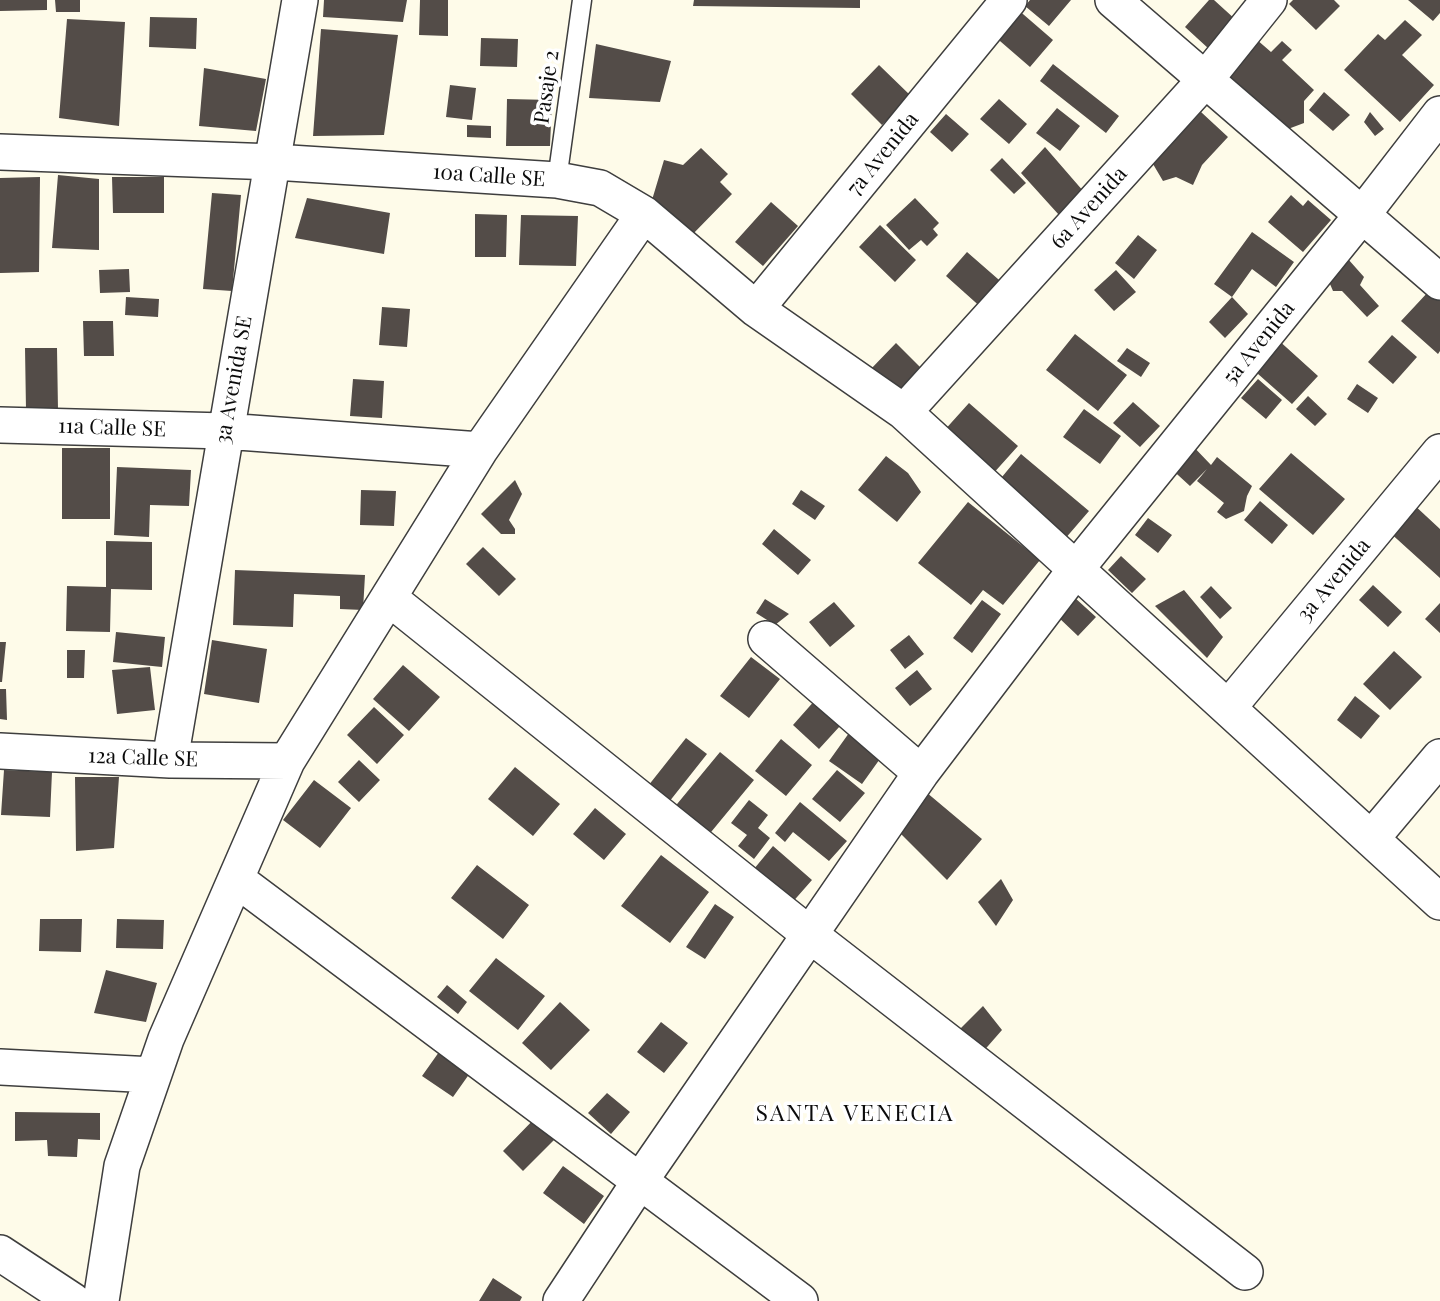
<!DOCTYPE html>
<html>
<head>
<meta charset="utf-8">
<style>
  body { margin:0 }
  canvas { display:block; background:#fefbe9 }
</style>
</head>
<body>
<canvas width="1440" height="1301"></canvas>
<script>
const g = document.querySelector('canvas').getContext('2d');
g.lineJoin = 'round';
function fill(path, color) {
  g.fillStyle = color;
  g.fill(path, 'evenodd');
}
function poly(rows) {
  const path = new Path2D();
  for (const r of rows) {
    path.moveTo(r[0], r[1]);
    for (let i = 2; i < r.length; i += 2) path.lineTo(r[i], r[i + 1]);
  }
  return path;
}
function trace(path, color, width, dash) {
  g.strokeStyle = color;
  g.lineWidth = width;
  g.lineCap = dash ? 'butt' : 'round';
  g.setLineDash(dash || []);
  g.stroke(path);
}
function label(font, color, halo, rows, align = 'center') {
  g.font = font + ' "Playfair Display",serif';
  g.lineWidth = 7;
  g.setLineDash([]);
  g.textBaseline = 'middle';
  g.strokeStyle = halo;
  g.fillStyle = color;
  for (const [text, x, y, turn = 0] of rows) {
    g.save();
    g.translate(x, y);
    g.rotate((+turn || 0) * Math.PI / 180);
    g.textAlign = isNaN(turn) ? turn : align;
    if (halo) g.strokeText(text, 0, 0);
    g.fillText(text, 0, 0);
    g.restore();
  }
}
fill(poly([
  [0,0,47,0,47,10,0,11],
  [55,0,80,0,80,12,56,12],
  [324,0,407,0,403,22,323,17],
  [420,0,448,0,448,36,419,35],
  [694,0,860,0,860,8,693,6],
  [1030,0,1071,0,1049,26,1025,6],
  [1209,0,1214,0,1236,20,1209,49,1185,27],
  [1293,0,1334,0,1340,6,1316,30,1289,4],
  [1408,0,1440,0,1440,13,1433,21],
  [1016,8,1053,40,1030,67,993,35],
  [150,17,197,18,196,49,149,47],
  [67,19,125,22,119,126,59,118],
  [1405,20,1422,35,1402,55,1434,85,1400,122,1344,70,1378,34,1385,40],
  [321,29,398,35,384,135,313,136],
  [481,38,518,39,517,67,480,66],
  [1256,39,1271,52,1282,41,1292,50,1282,60,1314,90,1304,101,1304,123,1288,129,1232,86,1230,68],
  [596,44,671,61,660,102,589,98],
  [1053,64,1119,116,1106,133,1040,81],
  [879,65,911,96,882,125,851,94],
  [204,68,266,79,256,131,199,126],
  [450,85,476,88,472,120,446,117],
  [1324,92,1350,115,1333,131,1309,110],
  [507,99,552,100,550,146,506,146],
  [999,99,1027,124,1009,144,980,119],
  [1057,108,1080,126,1060,151,1036,133],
  [1201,112,1228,137,1202,165,1193,185,1176,177,1163,181,1153,164],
  [1370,112,1384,129,1375,136,1364,122],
  [946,114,969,134,952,152,930,132],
  [467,125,491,126,491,138,467,137],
  [1045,147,1084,192,1059,215,1021,173],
  [701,148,728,174,720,182,732,194,690,237,652,200,664,160,683,165],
  [1002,158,1026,183,1014,194,990,170],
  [58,175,99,179,99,250,52,248],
  [40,177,39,272,0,273,0,178],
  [112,177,164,177,164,213,113,213],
  [212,193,241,195,232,291,203,289],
  [1291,195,1303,206,1308,200,1331,220,1303,252,1268,222],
  [307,198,390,213,384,254,295,238],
  [915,198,939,223,933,229,938,235,927,246,921,240,909,250,886,225],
  [771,202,798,226,763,266,735,242],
  [475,214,507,215,506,257,475,257],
  [521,215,578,216,576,266,519,265],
  [880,225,916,260,895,282,859,247],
  [1252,232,1294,262,1276,287,1252,269,1232,297,1214,284],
  [1138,235,1157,250,1134,279,1115,263],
  [967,252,1006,286,984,310,946,276],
  [1348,259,1364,277,1360,285,1379,306,1367,317,1342,291,1333,291,1327,277],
  [129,269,130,292,100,293,99,270],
  [1116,270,1136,292,1114,311,1094,290],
  [1429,291,1440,301,1440,351,1438,354,1401,321],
  [126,297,159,299,158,317,125,315],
  [1232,297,1248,314,1225,338,1209,322],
  [382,307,410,309,407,347,379,345],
  [83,321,113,321,114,356,84,356],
  [1075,334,1127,375,1098,411,1046,370],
  [1392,335,1417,357,1393,384,1368,362],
  [1276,338,1318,376,1292,404,1249,366],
  [896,343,932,379,904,407,868,372],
  [25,348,57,348,58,410,26,410],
  [1127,348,1150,363,1141,377,1117,361],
  [353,379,384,381,382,418,350,416],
  [1258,379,1282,400,1266,419,1241,398],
  [1357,384,1378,398,1368,413,1347,399],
  [1308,396,1327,414,1315,426,1296,409],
  [1133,402,1160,426,1140,447,1113,423],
  [969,403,1018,446,991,476,942,433],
  [1084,409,1121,436,1100,464,1063,437],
  [1189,442,1211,465,1217,457,1252,486,1247,496,1244,511,1226,519,1217,512,1224,503,1197,481,1207,469,1190,486,1167,465],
  [62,448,110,448,110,519,62,519],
  [1291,453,1345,499,1313,535,1259,489],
  [1021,454,1089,511,1064,540,997,483],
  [886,456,908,473,921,492,897,522,858,490],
  [117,467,191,470,189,506,150,505,149,537,114,535],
  [515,480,522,494,509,520,515,529,515,534,501,534,481,514],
  [361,490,396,491,394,526,360,525],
  [801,490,825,506,815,520,792,504],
  [1260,501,1288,525,1272,544,1244,520],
  [968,502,1040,560,1003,605,983,590,971,605,918,563],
  [1412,503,1440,529,1440,578,1387,530],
  [1148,518,1172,535,1158,553,1135,535],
  [774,529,811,560,798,575,762,544],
  [106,541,152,542,152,590,111,589,110,632,66,631,67,586,106,587],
  [483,547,516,579,499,596,466,564],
  [1121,556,1146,579,1132,593,1108,570],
  [235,570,365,575,363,610,340,609,340,596,294,594,293,627,233,625],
  [1373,585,1402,612,1388,627,1359,600],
  [1211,586,1232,608,1220,619,1200,597],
  [1184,590,1223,637,1207,658,1155,606],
  [1074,597,1096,617,1078,636,1057,616],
  [765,599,789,614,775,625,756,613],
  [982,600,1001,614,972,653,953,638],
  [834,602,855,626,830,647,809,622],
  [1440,603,1440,633,1425,619],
  [116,632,165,637,162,667,113,662],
  [909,635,924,654,905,669,890,650],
  [212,640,267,649,259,703,204,694],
  [0,642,6,642,2,682,0,682],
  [67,650,85,650,84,678,67,678],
  [1394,651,1422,677,1390,710,1363,684],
  [751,657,780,679,749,718,720,696],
  [403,665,440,697,409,731,373,699],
  [150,667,155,710,117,714,112,670],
  [917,670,932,689,910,706,895,688],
  [0,689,6,689,7,720,0,719],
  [824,690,851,714,819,749,793,725],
  [1355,696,1380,716,1361,739,1337,720],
  [374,707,404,735,377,764,347,735],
  [854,726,887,749,862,784,829,761],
  [686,738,707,754,669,802,648,786],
  [781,739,812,765,786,796,755,771],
  [720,752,754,780,702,843,668,815],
  [359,760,380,780,359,802,338,782],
  [515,767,560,804,533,836,488,799],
  [4,770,52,772,50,817,1,815],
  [837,770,865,793,840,822,812,799],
  [75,777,119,777,114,848,76,851],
  [314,780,351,808,320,848,283,820],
  [926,792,982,839,947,880,896,829],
  [749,800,768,815,758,828,770,838,754,859,738,846,747,835,731,823],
  [800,802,847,841,829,861,793,832,785,842,775,833],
  [595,808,626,834,604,860,573,834],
  [773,846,812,880,783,913,744,881],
  [661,855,709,892,670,943,621,906],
  [477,865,529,905,503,939,451,898],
  [1001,879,1013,900,996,926,978,902],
  [715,904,734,917,705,959,686,947],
  [40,919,82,919,81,952,39,951],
  [117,919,164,920,163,949,116,948],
  [496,958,545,996,518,1030,469,991],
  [106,970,157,983,146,1022,94,1013],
  [447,985,467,1002,458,1014,437,997],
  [560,1002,590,1030,551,1070,522,1043],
  [983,1006,1002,1030,974,1062,954,1035],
  [661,1022,688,1043,664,1073,637,1052],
  [439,1052,470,1073,453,1097,422,1076],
  [607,1093,630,1112,611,1134,588,1113],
  [15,1112,100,1113,100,1140,78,1139,77,1157,48,1156,47,1140,15,1141],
  [540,1113,560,1134,523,1171,503,1151],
  [563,1166,604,1196,584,1224,543,1193],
  [493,1278,522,1297,520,1301,479,1301]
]), '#534c48');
const lane = poly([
  [557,180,582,0]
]);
const street = poly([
  [1113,0,1440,282],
  [0,152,274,162,557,180,600,188,644,214,756,309,904,412,1440,902],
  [756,309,1009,0],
  [904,412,1205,80,1269,0],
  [0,425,225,431,480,450],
  [389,598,809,934,1245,1272],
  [766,639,921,773],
  [1228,708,1440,452],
  [0,751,170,760,287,761],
  [170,760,300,0],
  [1371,839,1440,757],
  [236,879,800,1301],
  [0,1067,153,1075],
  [0,1253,73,1301],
  [101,1301,122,1166,166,1039,287,761,480,450,644,214],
  [561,1301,640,1181,921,773,1076,569,1362,215,1440,114]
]);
trace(lane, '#3e3e3e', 21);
trace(street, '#3e3e3e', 38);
trace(lane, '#fff', 18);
trace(street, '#fff', 35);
label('21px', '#0b0b0b', '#fff', [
  ["Pasaje 2",547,87,-82],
  ["7a Avenida",883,154,-51],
  ["10a Calle SE",489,176,4],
  ["6a Avenida",1089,208,-48],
  ["5a Avenida",1259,343,-51],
  ["3a Avenida SE",234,380,-80],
  ["11a Calle SE",112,428,2],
  ["3a Avenida",1334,580,-50],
  ["12a Calle SE",143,758,2]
]);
g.letterSpacing = '2px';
label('23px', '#0b0b0b', '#fff', [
  ["SANTA VENECIA",855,1114]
]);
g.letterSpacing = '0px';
</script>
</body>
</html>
